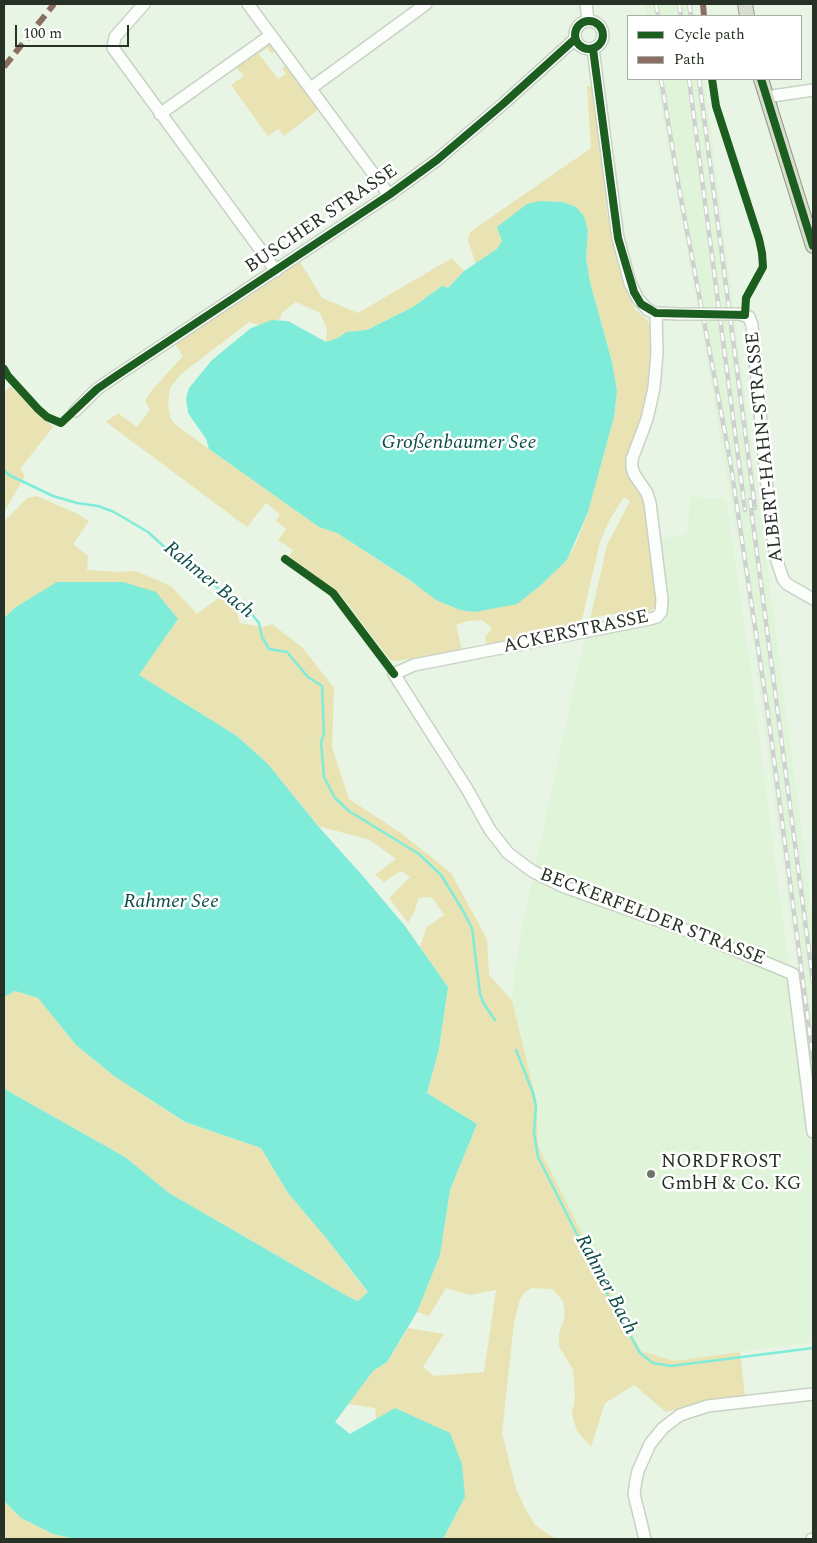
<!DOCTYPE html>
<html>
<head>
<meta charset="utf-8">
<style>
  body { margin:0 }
  #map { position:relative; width:817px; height:1543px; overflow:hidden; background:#e8f5e4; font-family:Spectral,serif }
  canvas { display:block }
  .frame { position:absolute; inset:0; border:5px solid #283126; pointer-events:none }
  .legend { position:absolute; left:627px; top:15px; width:175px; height:65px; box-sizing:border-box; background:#fff; border:1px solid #a9ada8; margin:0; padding:6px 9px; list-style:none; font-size:15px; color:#283126 }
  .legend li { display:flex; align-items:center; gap:10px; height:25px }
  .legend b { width:25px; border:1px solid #a9ada8 }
  .scale { position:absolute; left:15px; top:25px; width:114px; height:22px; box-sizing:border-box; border:2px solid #283126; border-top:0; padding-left:6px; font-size:15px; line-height:18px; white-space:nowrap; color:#283126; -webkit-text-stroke:4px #fff; paint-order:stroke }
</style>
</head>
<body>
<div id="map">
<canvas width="817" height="1543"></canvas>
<div class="frame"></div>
<ul class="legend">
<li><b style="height:6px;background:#1b5e20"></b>Cycle path</li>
<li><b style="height:6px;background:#8d6e63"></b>Path</li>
</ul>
<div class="scale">100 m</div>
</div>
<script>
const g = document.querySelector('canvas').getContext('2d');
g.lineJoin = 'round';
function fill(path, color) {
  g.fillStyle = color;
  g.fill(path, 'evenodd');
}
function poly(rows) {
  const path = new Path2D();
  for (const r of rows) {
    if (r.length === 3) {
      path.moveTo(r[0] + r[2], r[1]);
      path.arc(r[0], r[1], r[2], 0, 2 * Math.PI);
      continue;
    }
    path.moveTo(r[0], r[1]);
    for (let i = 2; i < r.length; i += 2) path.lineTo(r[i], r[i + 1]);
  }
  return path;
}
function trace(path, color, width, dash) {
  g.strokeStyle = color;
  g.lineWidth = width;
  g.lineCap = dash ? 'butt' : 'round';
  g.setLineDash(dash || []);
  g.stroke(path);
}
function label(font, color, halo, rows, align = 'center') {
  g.font = font + ' Spectral,serif';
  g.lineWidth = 5;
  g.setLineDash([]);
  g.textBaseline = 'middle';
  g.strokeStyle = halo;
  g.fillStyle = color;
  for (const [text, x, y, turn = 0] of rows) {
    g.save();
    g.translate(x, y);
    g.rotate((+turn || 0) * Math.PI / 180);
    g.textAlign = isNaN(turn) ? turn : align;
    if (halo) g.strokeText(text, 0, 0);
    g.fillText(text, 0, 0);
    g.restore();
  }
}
fill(poly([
  [645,4,693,4,695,16,646,16],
  [656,79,704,79,813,920,813,1086,745,583,701,325],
  [690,497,726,499,751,673,813,1157,813,1342,674,1361,641,1351,538,1146,536,1099,512,1000,518,946,585,636,667,619,657,539,683,535,688,531]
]), '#dff4d8');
fill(poly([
  [269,43,275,50,272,54,267,48,259,54,278,79,286,74,282,68,287,65,319,109,284,136,278,129,268,136,231,85,244,76,234,65],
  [587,86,593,86,607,213,623,278,628,295,635,309,647,320,650,328,650,368,646,402,626,458,625,467,628,477,641,493,647,503,658,600,655,608,641,616,633,617,631,611,595,617,596,624,589,624,607,545,630,501,624,497,609,521,600,542,580,628,487,646,485,637,492,628,482,620,468,621,456,625,462,650,397,661,390,660,341,595,289,556,293,550,278,540,286,529,276,521,280,514,266,503,247,527,106,422,118,413,137,427,150,410,145,401,152,390,183,356,175,344,299,260,322,298,358,313,452,258,464,271,448,288,442,286,413,307,367,330,346,332,338,338,326,342,327,329,320,313,296,302,282,313,280,319,259,325,249,322,180,375,170,388,168,404,170,417,176,425,209,449,319,527,337,533,447,605,460,610,475,612,540,586,567,560,576,543,588,512,614,417,617,391,612,362,590,282,586,258,588,230,584,216,576,207,563,202,540,201,502,241,497,249,476,265,468,240,470,232,591,148],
  [10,386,53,427,20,469,25,476,4,512,4,393],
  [37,496,78,514,89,521,73,544,88,556,87,570,116,572,136,571,171,586,197,614,221,596,236,609,240,623,263,627,272,624,303,648,334,688,332,747,349,799,401,833,451,873,487,939,489,975,512,1000,536,1099,538,1146,641,1351,674,1361,740,1352,745,1395,713,1400,666,1412,634,1385,605,1403,591,1447,577,1431,572,1415,575,1396,573,1370,559,1346,559,1333,565,1316,563,1301,552,1289,532,1288,525,1292,520,1299,514,1323,502,1433,516,1489,526,1510,535,1525,556,1539,443,1539,465,1497,395,1408,376,1419,375,1408,348,1404,373,1371,387,1362,408,1328,444,1334,423,1367,434,1376,484,1372,496,1290,469,1295,446,1288,429,1316,417,1312,440,1255,450,1190,477,1124,427,1093,439,1049,448,987,420,947,426,928,444,915,432,897,419,898,415,910,408,923,389,898,410,877,401,871,384,882,375,875,396,859,370,840,318,826,268,764,237,736,139,675,178,619,16,607,4,618,4,522,27,498],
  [15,991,38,998,76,1045,114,1076,184,1122,261,1148,288,1193,327,1239,360,1283,368,1292,358,1301,347,1296,169,1193,125,1157,8,1091,4,1087,4,997],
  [4,1501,21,1518,53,1534,75,1539,4,1539]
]), '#e9e3b3');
fill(poly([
  [540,201,563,202,576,207,584,216,588,231,586,258,590,282,612,362,617,391,614,417,588,512,567,560,540,586,517,604,475,612,460,610,436,600,411,581,337,533,319,527,209,449,206,439,188,413,186,398,189,388,212,360,251,328,272,320,288,321,326,342,338,338,346,332,367,330,413,307,442,286,448,288,464,271,497,249,502,241,497,227,527,204],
  [57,582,123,582,156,592,178,619,139,675,237,736,268,764,318,826,362,875,405,926,448,987,439,1049,427,1093,477,1124,450,1190,440,1255,417,1312,387,1362,373,1371,335,1422,350,1434,395,1408,450,1433,462,1464,465,1497,443,1539,75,1539,53,1534,21,1518,4,1501,4,1087,8,1091,125,1157,169,1193,347,1296,358,1301,368,1292,327,1239,288,1193,261,1148,185,1122,114,1076,76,1045,38,998,15,991,4,997,4,618,16,607]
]), '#7febd9');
trace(poly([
  [4,470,9,475,53,496,77,503,98,506,114,512,148,532,171,553,206,577,234,603,250,612,259,623,262,637,269,649,287,652,308,677,322,686,324,734,321,742,324,777,335,798,349,811,419,854,441,875,462,909,472,928,480,994,484,1004,495,1020],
  [516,1050,533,1093,536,1106,534,1133,538,1157,603,1286,640,1353,653,1363,671,1366,813,1348]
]), '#7febd9', 2.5);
const minor = poly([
  [144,4,115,37,113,48,276,271],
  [248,4,389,195],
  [586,4,588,21],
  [589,35,14],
  [593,49,618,238,630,283,638,299,648,310,656,313,679,314],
  [311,88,426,4],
  [766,97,813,90],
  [160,114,271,35],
  [656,313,657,353,654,388,647,419,632,459,632,467,634,474,647,493,650,503,662,600,661,612,657,617,650,619,414,665,394,674,467,789,490,830,508,853,532,871,562,886,699,935,793,974,813,1132],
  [740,314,749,317,752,325,770,520,777,561,783,579,787,584,813,599],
  [75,411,97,389,116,376,389,195,437,160,503,104,575,39],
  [645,1539,634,1494,636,1480,638,1471,650,1444,663,1428,680,1415,708,1406,813,1394],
  [812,1539,813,1539]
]);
const major = poly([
  [745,4,747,16],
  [761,79,813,246]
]);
trace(minor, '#c8d2c5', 14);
trace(major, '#929a7f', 16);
trace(minor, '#fcfefb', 11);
trace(major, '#daded0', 14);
const rail = poly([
  [656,4,658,16],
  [679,4,681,16],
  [689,4,691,16],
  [661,79,679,188,730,460,768,714,813,1058],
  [689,79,745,510],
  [699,79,755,508],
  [750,500,813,982]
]);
trace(rail, '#ced2ce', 4.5);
trace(rail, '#fff', 2.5, [8]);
const minorBridge = poly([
  [679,314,740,314]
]);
trace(minorBridge, '#c8d2c5', 14, []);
trace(minorBridge, '#fcfefb', 11);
trace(poly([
  [703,4,704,16],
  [4,67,54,4]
]), '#8d6e63', 6, [12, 6]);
trace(poly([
  [589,35,14],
  [593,49,618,238,634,292,641,304,656,313,745,315,746,298,763,267,762,253,759,239,716,106,712,79],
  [761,79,813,246],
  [4,369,8,376,38,409,47,417,61,423,97,389,116,376,389,195,437,160,503,104,575,39],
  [285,559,333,593,394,674]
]), '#1b5e20', 8);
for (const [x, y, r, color] of [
  [651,1174,5,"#6b7668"]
]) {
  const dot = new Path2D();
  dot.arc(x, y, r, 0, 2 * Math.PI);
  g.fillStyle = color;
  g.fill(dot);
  trace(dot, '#fff', 2);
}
label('19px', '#283126', '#fff', [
  ["BUSCHER STRASSE",322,220,-34],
  ["ALBERT-HAHN-STRASSE",766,447,-96],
  ["ACKERSTRASSE",576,633,-12],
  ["BECKERFELDER STRASSE",652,918,21]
]);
label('19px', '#283126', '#fff', [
  ["NORDFROST",661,1163],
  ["GmbH & Co. KG",661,1185]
], 'left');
label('italic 20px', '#0b4d46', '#fff', [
  ["Großenbaumer See",459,444],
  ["Rahmer Bach",208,581,39],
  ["Rahmer See",171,903],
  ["Rahmer Bach",605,1285,62]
]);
</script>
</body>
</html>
